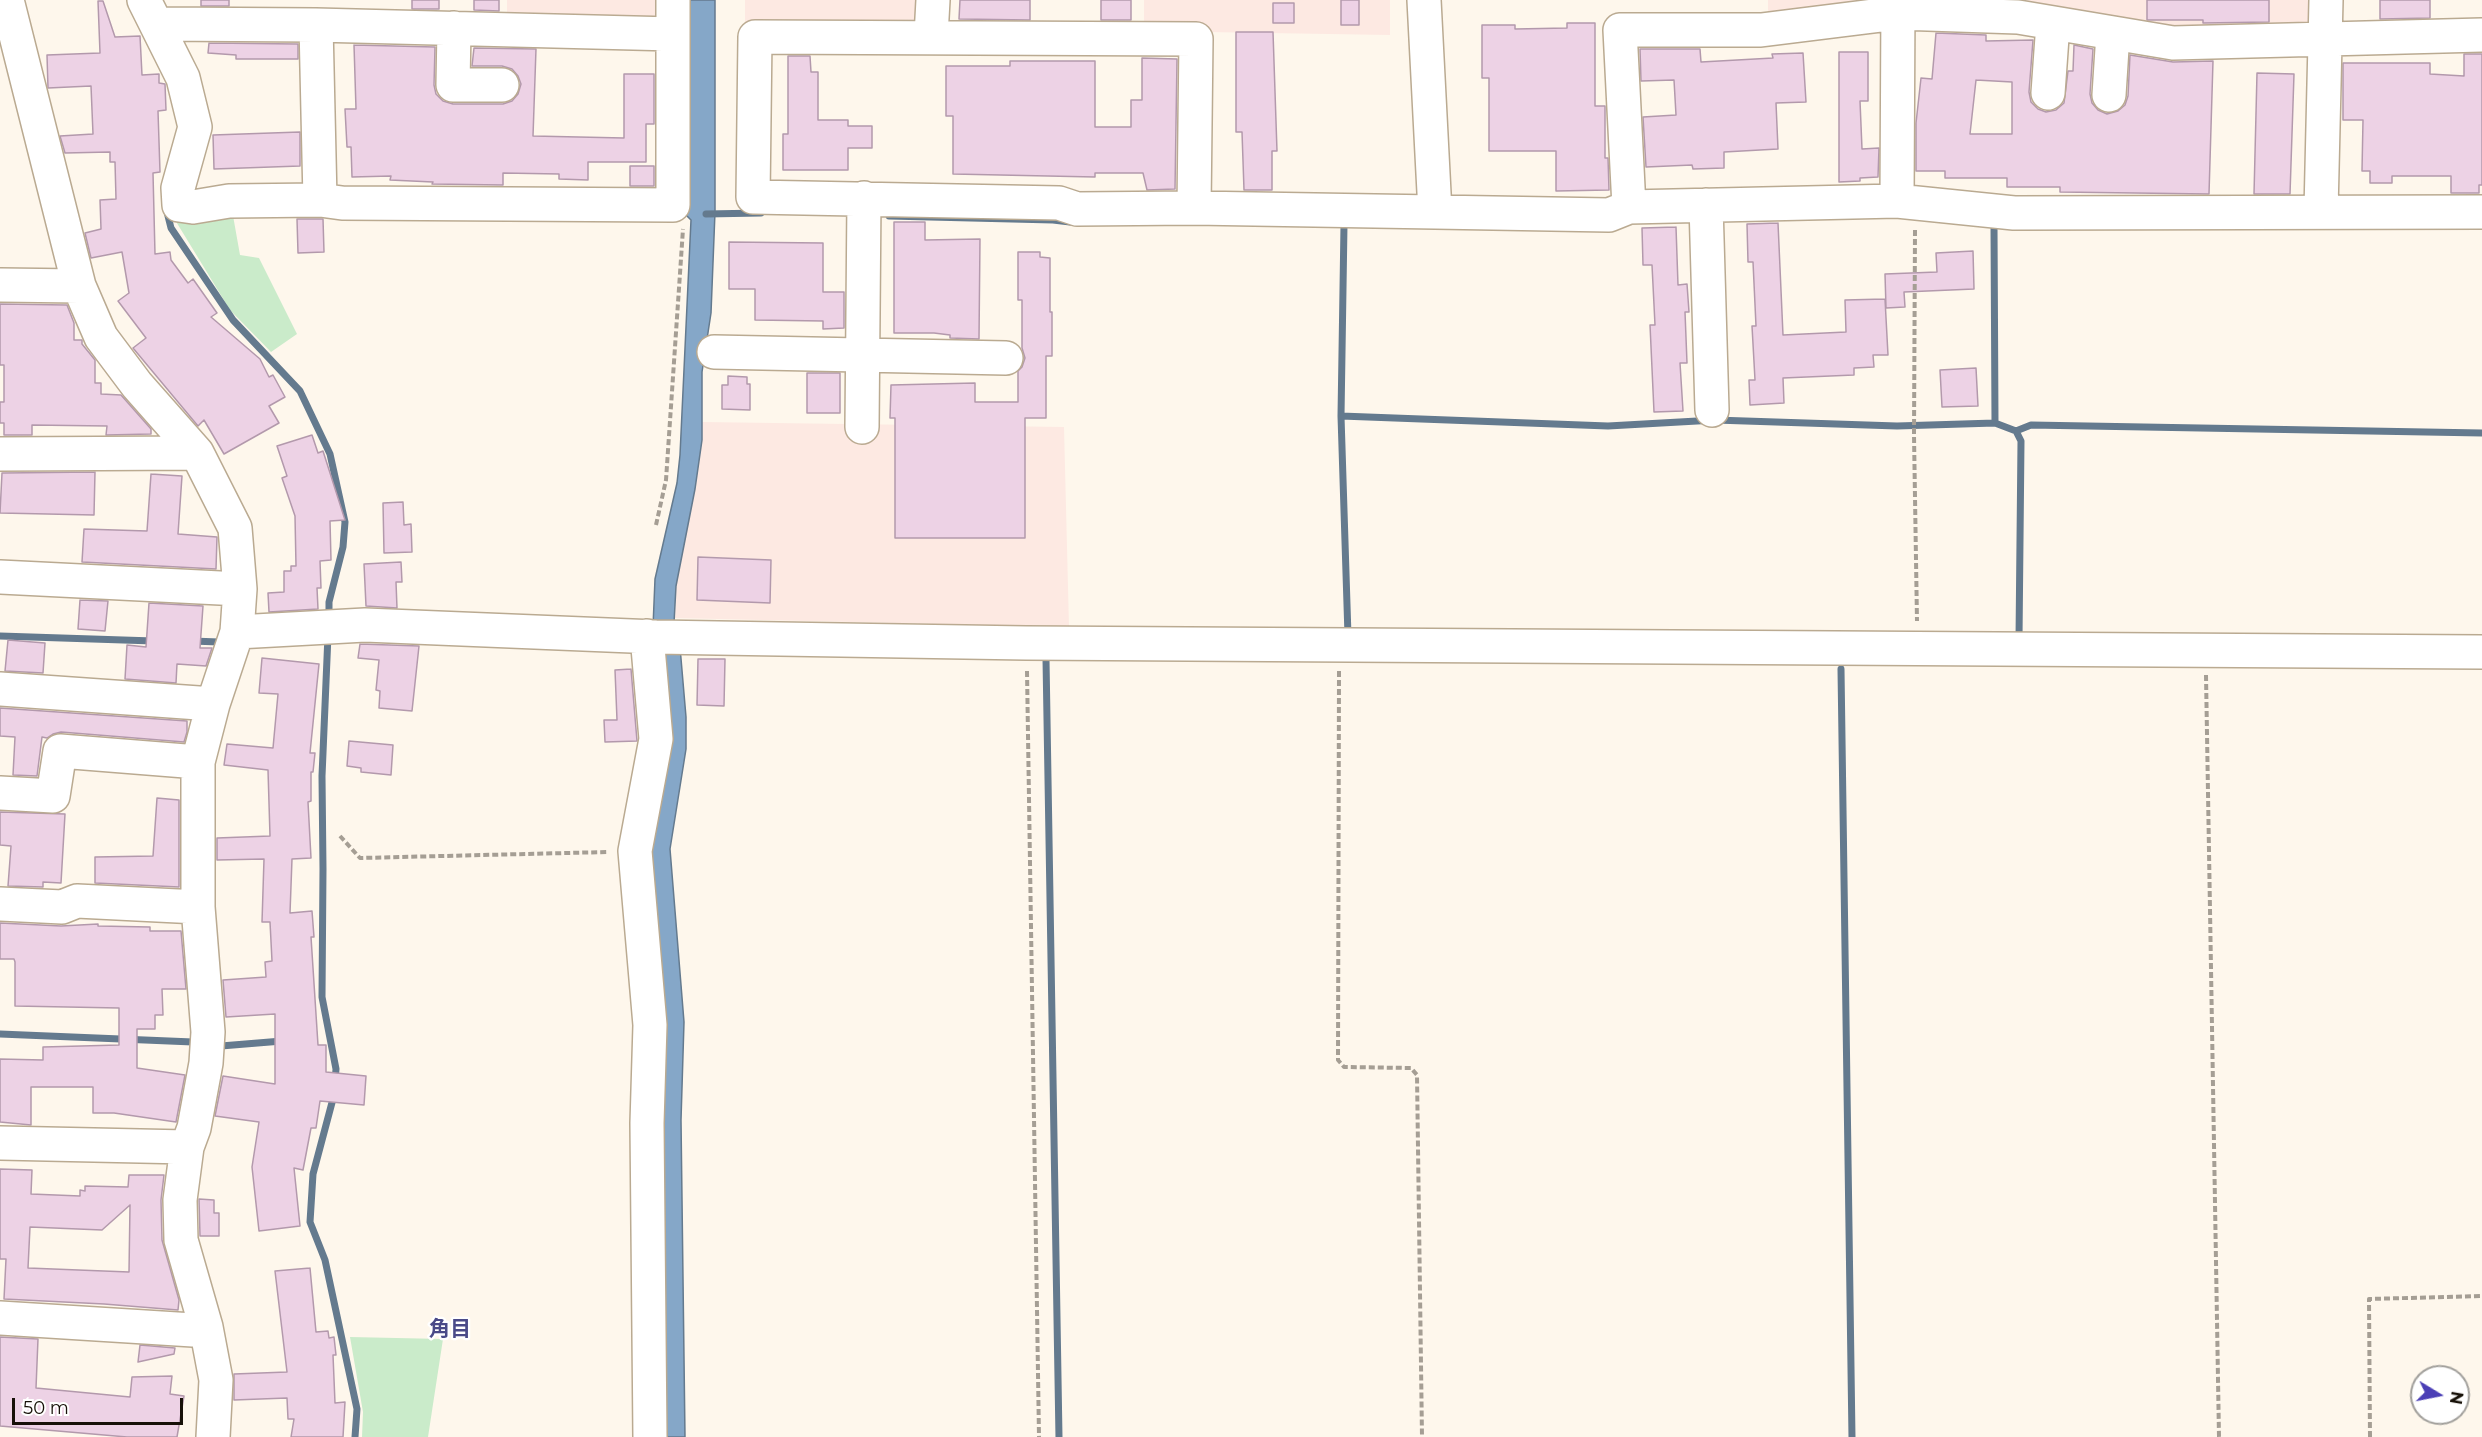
<!DOCTYPE html>
<html>
<head>
<meta charset="utf-8">
<style>
  body { margin:0 }
  #map { position:relative; width:2482px; height:1437px; overflow:hidden; background:#fef7ec; font-family:Montserrat,sans-serif }
  canvas { display:block }
  .north { position:absolute; left:2410px; top:1365px; width:60px; height:60px; box-sizing:border-box; background:#fff; border:2px solid #a2a09c; border-radius:50%; rotate:100deg; font-size:16px; font-weight:700; line-height:24px; text-align:center; color:#171108 }
  .north::after { content:''; display:block; margin:auto; width:21px; height:27px; background:#4b3fb6; clip-path:polygon(50% 0,100% 100%,50% 72%,0 100%) }
  .scale { position:absolute; left:12px; top:1398px; width:171px; height:27px; box-sizing:border-box; border:3px solid #171108; border-top:0; padding-left:8px; font-size:18px; line-height:21px; white-space:nowrap; color:#171108; -webkit-text-stroke:4px #fff; paint-order:stroke }
</style>
</head>
<body>
<div id="map">
<canvas width="2482" height="1437"></canvas>
<div class="north">N</div>
<div class="scale">50 m</div>
</div>
<script>
const g = document.querySelector('canvas').getContext('2d');
g.lineJoin = 'round';
function fill(path, color) {
  g.fillStyle = color;
  g.fill(path, 'evenodd');
}
function poly(rows) {
  const path = new Path2D();
  for (const r of rows) {
    path.moveTo(r[0], r[1]);
    for (let i = 2; i < r.length; i += 2) path.lineTo(r[i], r[i + 1]);
  }
  return path;
}
function trace(path, color, width, dash) {
  g.strokeStyle = color;
  g.lineWidth = width;
  g.lineCap = dash ? 'butt' : 'round';
  g.setLineDash(dash || []);
  g.stroke(path);
}
function label(font, color, halo, rows, align = 'center') {
  g.font = font + ' Montserrat,"Noto Sans JP",sans-serif';
  g.lineWidth = 4.5;
  g.setLineDash([]);
  g.textBaseline = 'middle';
  g.strokeStyle = halo;
  g.fillStyle = color;
  for (const [text, x, y, turn = 0] of rows) {
    g.save();
    g.translate(x, y);
    g.rotate((+turn || 0) * Math.PI / 180);
    g.textAlign = isNaN(turn) ? turn : align;
    if (halo) g.strokeText(text, 0, 0);
    g.fillText(text, 0, 0);
    g.restore();
  }
}
fill(poly([
  [507,0,682,0,682,27,507,18],
  [745,0,926,0,924,28,745,23],
  [1144,0,1390,0,1390,35,1144,31],
  [1768,0,2316,0,2316,25,2157,32,1768,19],
  [702,422,1064,427,1069,627,675,618,676,586,695,489,702,440]
]), '#fde9e2');
fill(poly([
  [232,210,240,255,259,258,297,334,271,352,230,310,172,215],
  [350,1337,443,1339,428,1437,362,1437,363,1412]
]), '#caebca');
const water = poly([
  [685,0,715,0,715,212,711,313,702,372,702,440,695,489,676,586,674,623,653,627,655,579,677,483,680,455,691,220,685,214,685,0],
  [680,647,686,717,686,749,670,849,684,1022,681,1120,685,1437,662,1437,649,848,658,648,680,647]
]);
fill(water, '#85a7c8');
trace(water, '#647a8e', 1.5);
trace(poly([
  [166,208,171,228,233,320,300,391,330,454,345,522,343,547,329,602,329,618],
  [706,214,761,213],
  [889,216,1053,220,1070,222],
  [1344,225,1341,416,1348,636],
  [1994,225,1995,423,2016,431,2021,441,2019,639],
  [1341,416,1608,426,1715,420,1897,426,1995,423],
  [2016,431,2031,425,2482,433],
  [328,635,322,776,323,869,322,997,336,1069,335,1081],
  [0,636,154,641],
  [192,641,219,642],
  [1046,659,1059,1437],
  [1841,669,1852,1437],
  [0,1034,193,1042],
  [221,1046,282,1041],
  [334,1095,313,1174,310,1222,325,1260,357,1409,355,1437]
]), '#647a8e', 7);
const building = poly([
  [201,0,229,0,229,6,201,6,201,0],
  [412,0,439,0,439,9,412,9,412,0],
  [474,0,499,0,499,11,474,10,474,0],
  [960,0,1030,0,1030,20,959,19,960,0],
  [1101,0,1131,0,1131,20,1101,20,1101,0],
  [1341,0,1359,0,1359,25,1341,25,1341,0],
  [2147,0,2269,0,2269,22,2203,23,2203,20,2147,20,2147,0],
  [2380,0,2430,0,2430,18,2380,19,2380,0],
  [98,1,103,1,115,37,140,36,142,75,159,74,159,83,165,84,166,110,158,111,160,172,153,173,155,254,170,252,171,260,188,283,193,279,217,313,211,317,260,359,269,377,273,375,285,397,269,406,279,423,224,454,204,420,198,426,133,348,146,338,118,301,129,293,122,252,91,258,85,233,101,229,100,200,116,199,115,162,110,162,110,152,65,153,60,136,93,134,91,86,48,88,47,55,100,53,98,1],
  [1273,3,1294,3,1294,23,1273,23,1273,3],
  [1567,23,1595,23,1595,106,1605,106,1605,158,1608,158,1609,190,1556,191,1556,151,1489,151,1489,78,1482,78,1482,25,1515,25,1515,29,1567,28,1567,23],
  [1236,32,1273,32,1277,151,1272,151,1272,190,1244,190,1242,132,1236,132,1236,32],
  [1936,33,1986,35,1986,41,2033,40,2029,92,2031,102,2038,109,2046,112,2056,110,2064,103,2068,71,2073,71,2074,45,2093,49,2090,94,2092,103,2098,110,2107,114,2118,111,2125,105,2128,96,2130,55,2173,62,2213,61,2209,194,2060,192,2060,187,2007,187,2007,178,1945,178,1945,171,1916,171,1916,123,1921,78,1932,79,1936,33],
  [1976,80,2012,82,2012,134,1970,134,1976,80],
  [209,43,298,44,298,59,236,59,236,55,208,53,209,43],
  [354,45,435,47,434,85,436,94,443,101,453,104,503,104,512,101,518,94,521,84,518,76,512,69,502,66,472,66,474,48,536,49,533,136,624,138,624,74,654,74,654,124,646,124,646,162,588,162,588,180,559,179,559,174,503,173,503,185,432,184,433,182,390,180,391,176,352,177,351,147,347,147,345,109,356,109,354,45],
  [1640,49,1700,49,1701,62,1773,58,1772,54,1803,53,1806,102,1776,103,1778,149,1724,152,1724,168,1693,169,1692,165,1646,167,1643,117,1676,115,1674,80,1641,81,1640,49],
  [1839,52,1868,52,1868,101,1860,101,1862,149,1879,148,1878,177,1860,178,1860,181,1839,182,1839,52],
  [2464,54,2482,54,2482,185,2479,185,2479,193,2451,193,2451,176,2392,176,2392,183,2370,183,2370,171,2362,171,2363,120,2343,120,2343,63,2430,63,2430,74,2464,76,2464,54],
  [788,56,810,56,811,72,818,72,818,120,848,120,848,126,872,126,872,148,848,148,848,170,783,170,783,134,788,134,788,56],
  [1142,58,1177,59,1175,189,1147,190,1143,173,1095,173,1095,177,953,174,953,116,946,116,946,66,1010,66,1010,61,1095,61,1095,127,1131,127,1131,100,1142,100,1142,58],
  [2257,73,2294,74,2290,194,2254,194,2257,73],
  [300,132,300,166,214,169,213,135,300,132],
  [630,166,654,166,654,186,630,186,630,166],
  [297,219,323,219,324,252,298,253,297,219],
  [894,222,925,222,925,240,980,239,979,339,950,338,950,335,934,333,894,333,894,222],
  [1778,223,1783,335,1846,332,1845,300,1885,299,1888,355,1873,355,1874,367,1854,368,1854,375,1783,378,1784,403,1750,405,1749,380,1755,380,1752,326,1756,326,1753,262,1748,262,1747,224,1778,223],
  [1676,227,1678,285,1687,284,1689,312,1685,312,1687,363,1680,363,1683,411,1654,412,1650,325,1655,325,1652,265,1643,265,1642,228,1676,227],
  [729,242,823,243,823,292,844,292,844,328,823,329,823,321,755,320,755,289,729,289,729,242],
  [1973,251,1974,289,1904,292,1905,307,1886,308,1885,274,1937,272,1936,253,1973,251],
  [1018,252,1040,252,1040,257,1050,258,1050,312,1052,312,1052,356,1046,356,1046,418,1025,418,1025,538,895,538,895,418,890,418,891,385,975,383,975,402,1018,402,1018,371,1022,367,1025,358,1022,348,1022,300,1018,300,1018,252],
  [0,304,67,305,74,323,74,340,82,340,82,344,95,360,95,383,101,383,101,394,121,395,151,429,151,434,106,435,107,426,32,425,32,435,4,435,4,423,0,423,0,402,4,402,4,365,0,365,0,304],
  [1976,368,1978,406,1942,407,1940,370,1976,368],
  [807,373,840,373,840,413,807,413,807,373],
  [728,376,747,377,747,384,750,384,750,410,722,409,722,385,728,385,728,376],
  [312,435,318,453,323,451,345,520,330,521,331,560,320,561,321,588,317,588,318,609,269,612,268,593,284,592,284,571,291,571,291,566,296,566,295,516,282,478,287,476,277,446,312,435],
  [95,472,94,515,0,513,2,473,95,472],
  [151,474,182,476,178,534,217,537,216,569,82,562,84,529,147,531,151,474],
  [403,502,404,525,411,524,412,552,384,553,383,503,403,502],
  [698,557,771,560,770,603,697,600,698,557],
  [401,562,402,582,396,582,397,608,366,606,364,564,401,562],
  [80,600,108,601,105,631,78,629,80,600],
  [149,603,203,606,200,648,212,648,206,666,177,664,176,683,125,679,127,645,146,647,149,603],
  [8,640,45,643,43,673,5,671,8,640],
  [360,644,419,646,412,711,379,708,380,691,376,690,379,660,358,658,360,644],
  [262,658,319,664,310,753,315,753,313,772,311,772,311,801,308,802,311,858,292,859,290,913,312,911,314,937,311,937,318,1045,326,1045,326,1072,366,1076,364,1105,320,1101,316,1128,311,1128,303,1170,294,1168,300,1226,259,1231,252,1167,259,1122,215,1116,223,1076,275,1084,275,1014,226,1017,223,980,266,977,265,962,272,961,270,922,262,922,264,859,217,860,217,838,270,836,268,770,224,765,227,744,273,748,278,694,259,693,262,658],
  [698,659,725,659,724,706,697,705,698,659],
  [631,669,637,741,605,742,604,720,617,720,615,670,631,669],
  [0,708,187,721,187,732,184,742,61,732,53,734,47,738,42,737,37,776,13,775,15,737,0,736,0,708],
  [349,741,393,745,391,775,361,772,361,768,347,766,349,741],
  [157,798,179,800,179,887,95,883,95,857,153,856,157,798],
  [0,812,65,814,61,883,43,882,43,887,8,886,11,846,0,845,0,812],
  [0,923,61,926,98,924,98,926,150,927,150,931,181,931,186,989,162,989,163,1015,155,1015,155,1029,137,1029,137,1068,185,1075,176,1122,114,1113,93,1113,93,1087,31,1087,31,1125,0,1122,0,1059,43,1060,43,1047,119,1045,119,1008,15,1006,15,962,14,959,0,959,0,923],
  [0,1169,32,1170,31,1194,80,1196,80,1190,85,1191,85,1186,128,1187,129,1175,164,1175,161,1200,162,1240,179,1300,178,1310,104,1304,4,1299,6,1259,0,1259,0,1169],
  [130,1205,129,1272,28,1268,30,1227,102,1230,130,1205],
  [199,1199,214,1200,214,1213,219,1213,219,1236,200,1236,199,1199],
  [310,1268,316,1332,328,1331,329,1338,334,1337,336,1355,333,1355,335,1403,345,1402,343,1437,291,1437,294,1419,288,1419,287,1398,234,1400,234,1374,287,1372,275,1271,310,1268],
  [0,1337,38,1339,36,1388,130,1397,132,1377,172,1376,170,1394,184,1396,177,1437,127,1437,0,1426,0,1337],
  [140,1345,175,1348,174,1354,138,1362,140,1345]
]);
fill(building, '#edd2e5');
trace(building, '#b399ac', 1.5);
const minor = poly([
  [7,0,79,286,101,337,137,385,197,453,235,528,240,589,237,632,213,704,198,762,198,907,208,1032,206,1063,194,1128,187,1147,180,1200,181,1240,206,1327,216,1380,213,1437],
  [144,0,183,78,195,127,178,188,179,205,193,207,229,201,320,200,342,203,673,205,673,0],
  [1424,0,1435,212,1609,215,1629,207,1897,201,2014,213,2482,212],
  [156,24,316,25,673,34],
  [316,25,320,200],
  [454,28,453,85,502,85],
  [931,36,933,0],
  [2048,93,2053,23],
  [2109,95,2113,33],
  [1897,201,1898,0],
  [1706,205,1712,410],
  [1629,207,1620,30,1761,30,1898,13,2018,17,2173,43,2482,35],
  [1194,208,1196,39,755,37,753,197,1059,203,1077,209,1194,208,1435,212],
  [2321,211,2326,0],
  [0,285,79,286],
  [714,352,1006,358],
  [862,427,864,198],
  [0,454,197,453],
  [0,577,240,589],
  [237,632,365,625,656,637,1026,643,2482,652],
  [647,636,656,739,635,851,650,1025,647,1123,650,1437],
  [0,689,213,704],
  [0,793,53,796,60,751,198,762],
  [0,904,62,907,77,901,198,907],
  [0,1143,187,1147],
  [0,1318,193,1330,206,1327]
]);
trace(minor, '#baaa91', 36);
trace(poly([
  [1915,230,1914,435,1917,621],
  [656,525,666,480,683,229],
  [1027,671,1039,1437],
  [1339,671,1338,1060,1344,1067,1411,1068,1417,1075,1422,1437],
  [2206,675,2219,1437],
  [340,836,360,858,608,852],
  [2370,1437,2369,1299,2482,1296]
]), '#a59e94', 4, [6, 3]);
trace(minor, '#fff', 33);
label('bold 21px', '#4a4a88', '#fff', [
  ["角目",450,1330]
]);
</script>
</body>
</html>
